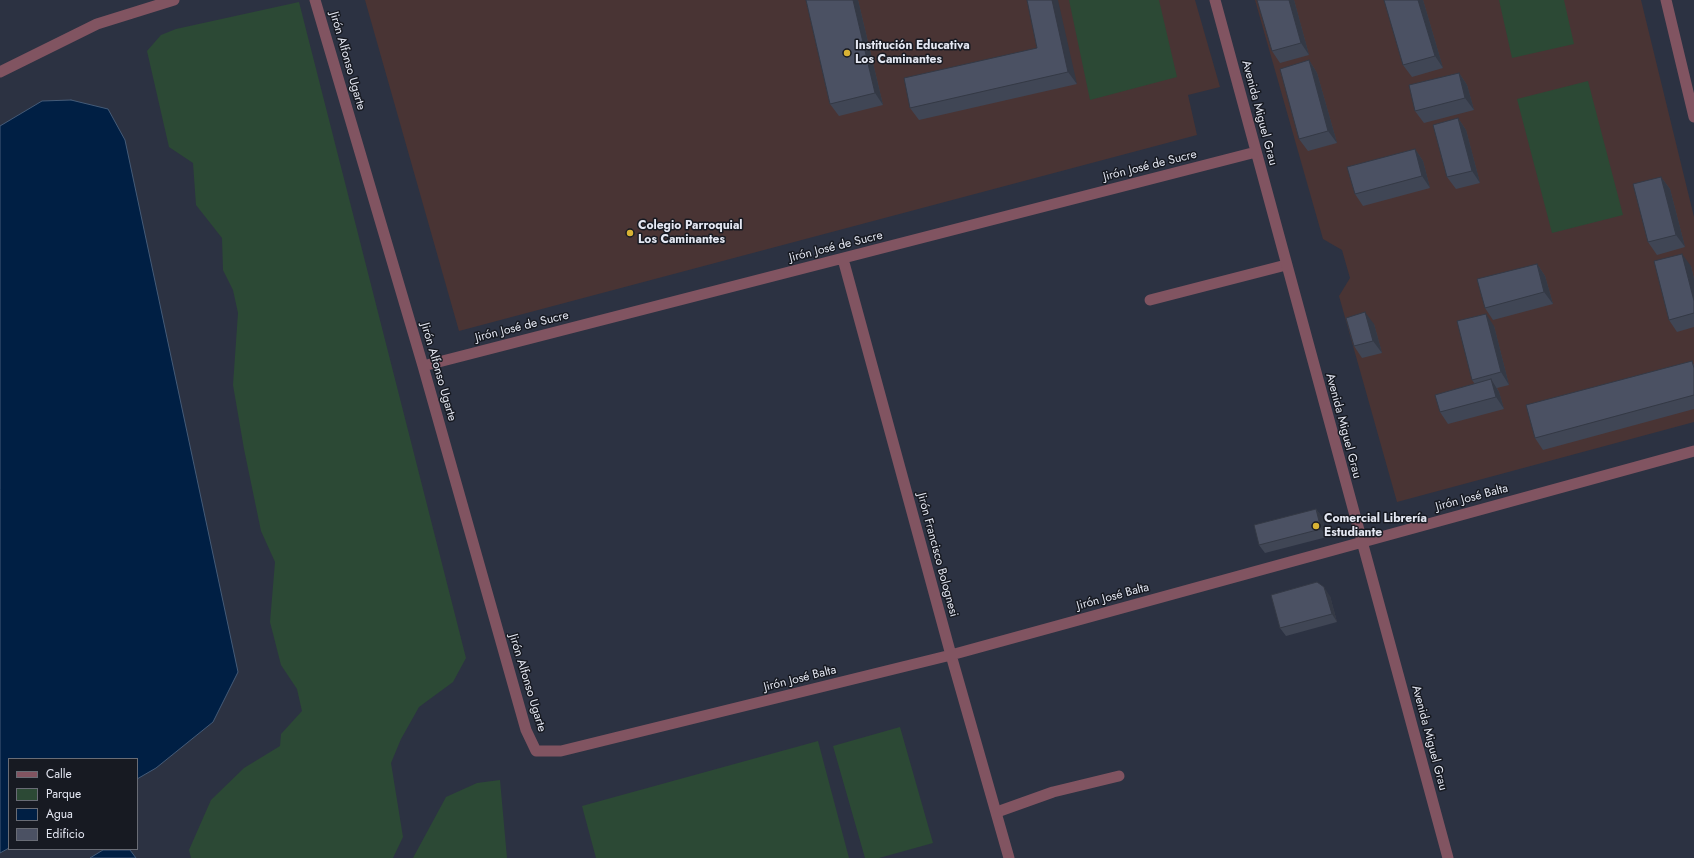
<!DOCTYPE html>
<html>
<head>
<meta charset="utf-8">
<style>
  body { margin:0 }
  #map { position:relative; width:1694px; height:858px; overflow:hidden; background:#2c3242; font-family:Jost,sans-serif }
  canvas { display:block }
  .legend { position:absolute; left:8px; top:758px; width:130px; height:92px; box-sizing:border-box; background:#171a22; border:1px solid #696c75; margin:0; padding:5px 7px; list-style:none; font-size:12px; color:#e4e7f2 }
  .legend li { display:flex; align-items:center; gap:8px; height:20px }
  .legend b { width:20px; border:1px solid #696c75 }
</style>
</head>
<body>
<div id="map">
<canvas width="1694" height="858"></canvas>
<ul class="legend">
<li><b style="height:5px;background:#815461"></b>Calle</li>
<li><b style="height:11px;background:#2c4935"></b>Parque</li>
<li><b style="height:11px;background:#001f44"></b>Agua</li>
<li><b style="height:11px;background:#4b5163"></b>Edificio</li>
</ul>
</div>
<script>
const g = document.querySelector('canvas').getContext('2d');
g.lineJoin = 'round';
function fill(path, color) {
  g.fillStyle = color;
  g.fill(path, 'evenodd');
}
function poly(rows) {
  const path = new Path2D();
  for (const r of rows) {
    path.moveTo(r[0], r[1]);
    for (let i = 2; i < r.length; i += 2) path.lineTo(r[i], r[i + 1]);
  }
  return path;
}
function trace(path, color, width, dash) {
  g.strokeStyle = color;
  g.lineWidth = width;
  g.lineCap = dash ? 'butt' : 'round';
  g.setLineDash(dash || []);
  g.stroke(path);
}
function label(font, color, halo, rows, align = 'center') {
  g.font = font + ' Jost,sans-serif';
  g.lineWidth = 3;
  g.setLineDash([]);
  g.textBaseline = 'middle';
  g.strokeStyle = halo;
  g.fillStyle = color;
  for (const [text, x, y, turn = 0] of rows) {
    g.save();
    g.translate(x, y);
    g.rotate((+turn || 0) * Math.PI / 180);
    g.textAlign = isNaN(turn) ? turn : align;
    if (halo) g.strokeText(text, 0, 0);
    g.fillText(text, 0, 0);
    g.restore();
  }
}
fill(poly([
  [365,0,1195,0,1220,87,1188,95,1197,135,459,331],
  [1255,0,1641,0,1694,217,1694,422,1397,502,1339,296,1350,278,1342,250,1323,239]
]), '#493434');
fill(poly([
  [1069,0,1159,0,1177,77,1090,100],
  [1499,0,1564,0,1574,44,1512,58],
  [299,2,466,658,453,682,419,707,401,739,391,763,403,837,393,858,191,858,189,850,211,800,244,768,280,746,281,734,302,711,297,689,281,665,270,622,275,562,261,531,244,449,233,385,238,313,233,290,223,270,222,238,196,205,193,163,169,147,147,51,161,35,176,29],
  [1588,81,1623,215,1552,233,1517,99],
  [900,727,933,843,879,858,865,858,833,746],
  [818,741,849,858,596,858,582,806],
  [500,780,507,858,413,858,446,797,477,783]
]), '#2c4935');
const water = poly([
  [71,100,108,109,125,140,238,672,213,722,156,768,137,779,137,759,9,759,9,848,0,853,0,126,42,101,71,100],
  [103,850,130,850,136,858,90,858,103,850]
]);
fill(water, '#001f44');
trace(water, '#445b78', 1);
trace(poly([
  [1150,300,1286,265],
  [997,812,1053,792,1119,776]
]), '#815461', 11);
trace(poly([
  [315,0,423,366,526,730,536,751,561,751,951,655,1694,451],
  [1215,0,1448,858],
  [1666,0,1694,117],
  [0,72,97,24,174,0],
  [843,259,951,655,1009,858],
  [423,366,1256,152]
]), '#815461', 11);
fill(poly([
  [806,0,858,0,883,105,839,116,830,104],
  [1027,0,1077,84,919,120,910,108,1037,48],
  [1294,0,1309,55,1280,63,1272,51],
  [1423,0,1443,68,1412,77,1403,65],
  [1309,60,1317,73,1337,143,1308,151,1299,139],
  [1459,73,1467,85,1474,110,1424,123,1415,111],
  [1458,118,1466,130,1480,183,1456,189,1447,177],
  [1415,149,1423,161,1430,188,1363,206,1355,194],
  [1661,177,1670,189,1685,247,1657,255,1648,242],
  [1537,264,1545,276,1553,304,1493,320,1485,308],
  [1691,266,1694,279,1694,327,1677,332,1669,320],
  [1374,324,1382,353,1362,358,1354,346],
  [1494,326,1509,385,1497,388,1499,392,1504,409,1448,424,1440,412,1475,384,1472,380],
  [1694,364,1694,409,1543,450,1535,438],
  [1316,509,1322,517,1327,537,1265,553,1259,545],
  [1330,596,1337,622,1286,636,1280,628]
]), '#404655');
fill(poly([
  [853,0,858,0,883,105,875,93],
  [1052,0,1058,0,1077,84,1068,72],
  [1289,0,1294,0,1309,55,1301,43],
  [1418,0,1423,0,1443,68,1435,56],
  [1309,60,1317,73,1337,143,1328,131],
  [1459,73,1467,85,1474,110,1465,98],
  [1458,118,1466,130,1480,183,1472,171],
  [1415,149,1423,161,1430,188,1422,176],
  [1661,177,1670,189,1685,247,1676,235],
  [1682,254,1691,266,1694,279,1694,301],
  [1537,264,1545,276,1553,304,1544,292],
  [1365,312,1374,324,1382,353,1373,341],
  [1486,314,1494,326,1509,385,1501,372],
  [1491,379,1499,392,1504,409,1496,397],
  [1316,509,1322,517,1327,537,1321,529],
  [1324,587,1330,596,1337,622,1332,614]
]), '#343945');
const building = poly([
  [806,0,853,0,875,93,830,104,806,0],
  [1027,0,1052,0,1068,72,910,108,904,78,1037,48,1027,0],
  [1257,0,1289,0,1301,43,1272,51,1257,0],
  [1384,0,1418,0,1435,56,1403,65,1384,0],
  [1309,60,1328,131,1299,139,1280,69,1309,60],
  [1459,73,1465,98,1415,111,1409,85,1459,73],
  [1458,118,1472,171,1447,177,1433,125,1458,118],
  [1415,149,1422,176,1355,194,1347,167,1415,149],
  [1661,177,1676,235,1648,242,1633,184,1661,177],
  [1682,254,1694,301,1694,313,1669,320,1654,261,1682,254],
  [1537,264,1544,292,1485,308,1477,279,1537,264],
  [1365,312,1373,341,1354,346,1346,318,1365,312],
  [1486,314,1501,372,1472,380,1457,321,1486,314],
  [1692,361,1694,368,1694,395,1535,438,1526,405,1692,361],
  [1491,379,1496,397,1440,412,1435,395,1491,379],
  [1316,509,1321,529,1259,545,1254,525,1316,509],
  [1317,582,1324,587,1332,614,1280,628,1271,595,1317,582]
]);
fill(building, '#4b5163');
trace(building, '#343945', 1);
for (const [x, y, r, color] of [
  [847,53,4,"#d9b334"],
  [630,233,4,"#d9b334"],
  [1316,526,4,"#d9b334"]
]) {
  const dot = new Path2D();
  dot.arc(x, y, r, 0, 2 * Math.PI);
  g.fillStyle = color;
  g.fill(dot);
  trace(dot, '#171a22', 1.5);
}
label('bold 12px', '#e4e7f2', '#171a22', [
  ["Institución Educativa",855,46],
  ["Los Caminantes",855,60],
  ["Colegio Parroquial",638,226],
  ["Los Caminantes",638,240],
  ["Comercial Librería",1324,519],
  ["Estudiante",1324,533]
], 'left');
label('12px', '#e4e7f2', '#171a22', [
  ["Jirón Alfonso Ugarte",347,61,74],
  ["Avenida Miguel Grau",1259,113,75],
  ["Jirón José de Sucre",1150,166,-14],
  ["Jirón José de Sucre",836,247,-14],
  ["Jirón José de Sucre",522,327,-14],
  ["Jirón Alfonso Ugarte",438,372,74],
  ["Avenida Miguel Grau",1343,426,75],
  ["Jirón José Balta",1472,498,-15],
  ["Jirón Francisco Bolognesi",937,555,75],
  ["Jirón José Balta",1113,597,-15],
  ["Jirón José Balta",800,679,-14],
  ["Jirón Alfonso Ugarte",527,683,73],
  ["Avenida Miguel Grau",1429,738,75]
]);
</script>
</body>
</html>
